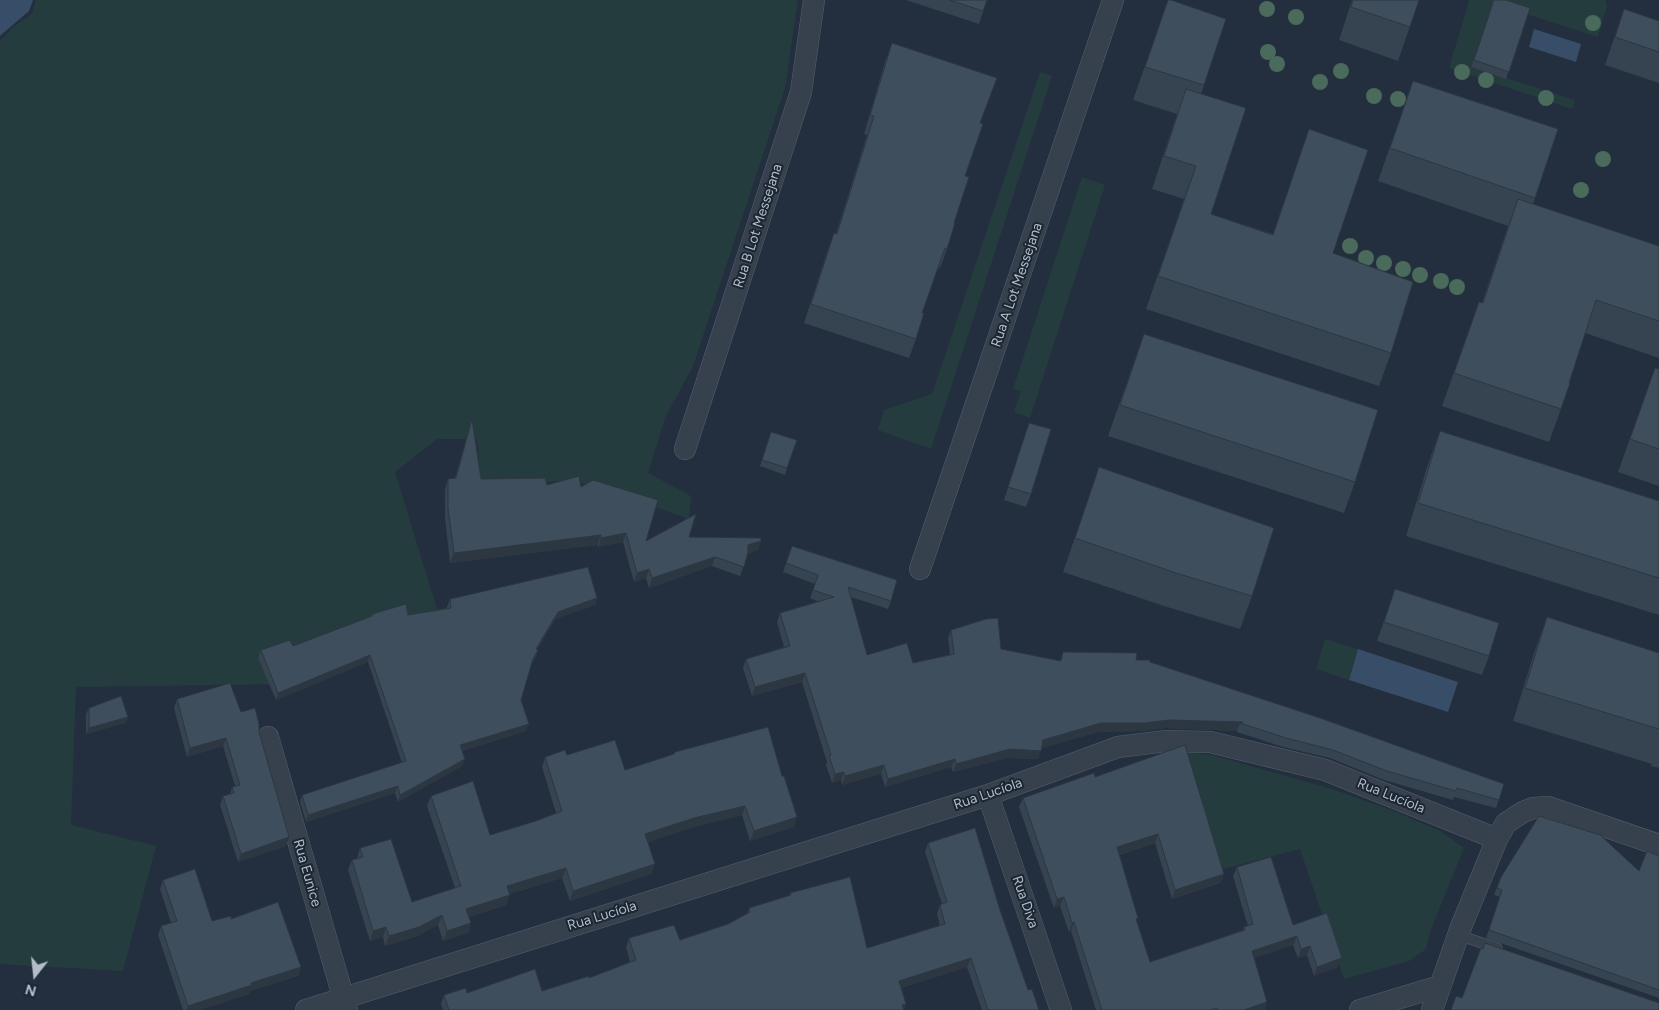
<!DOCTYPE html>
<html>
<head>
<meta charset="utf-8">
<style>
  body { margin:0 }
  #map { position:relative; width:1659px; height:1010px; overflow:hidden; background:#232f3e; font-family:Figtree,sans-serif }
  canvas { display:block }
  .north { position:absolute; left:10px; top:950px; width:50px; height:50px; -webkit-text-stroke:4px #1c2633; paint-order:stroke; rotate:196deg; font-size:14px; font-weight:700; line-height:20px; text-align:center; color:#b3bcc9 }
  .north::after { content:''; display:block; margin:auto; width:18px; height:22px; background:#b3bcc9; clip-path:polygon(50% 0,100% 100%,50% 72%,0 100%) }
</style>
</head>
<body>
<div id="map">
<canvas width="1659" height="1010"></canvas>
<div class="north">N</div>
</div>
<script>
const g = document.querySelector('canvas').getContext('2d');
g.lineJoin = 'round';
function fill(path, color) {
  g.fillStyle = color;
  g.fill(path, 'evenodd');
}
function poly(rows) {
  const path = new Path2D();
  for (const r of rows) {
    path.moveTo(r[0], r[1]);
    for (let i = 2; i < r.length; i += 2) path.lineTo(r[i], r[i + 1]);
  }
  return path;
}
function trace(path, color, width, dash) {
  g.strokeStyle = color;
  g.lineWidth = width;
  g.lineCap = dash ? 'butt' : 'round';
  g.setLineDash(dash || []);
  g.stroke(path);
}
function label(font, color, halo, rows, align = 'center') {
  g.font = font + ' Figtree,sans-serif';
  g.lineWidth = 4;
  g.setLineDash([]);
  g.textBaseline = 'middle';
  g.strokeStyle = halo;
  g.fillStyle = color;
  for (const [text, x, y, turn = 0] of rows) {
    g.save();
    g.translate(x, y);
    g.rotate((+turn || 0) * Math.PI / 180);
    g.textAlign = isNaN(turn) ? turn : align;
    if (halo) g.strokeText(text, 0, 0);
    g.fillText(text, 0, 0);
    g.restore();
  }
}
fill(poly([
  [36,0,798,0,785,88,693,366,665,418,648,473,691,496,689,519,599,487,568,480,512,485,482,499,477,439,437,439,395,472,440,619,290,684,76,687,71,825,156,846,123,971,0,964,0,41,13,27,32,14],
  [1469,0,1605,0,1607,5,1598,37,1492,3,1471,67,1575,100,1572,109,1449,68],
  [1040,72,1052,76,931,449,878,430,884,410,932,394],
  [1082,177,1105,185,1030,418,1014,412,1021,391,1013,389],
  [1325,639,1358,649,1349,680,1316,669],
  [1177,750,1215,756,1332,789,1394,811,1442,832,1464,848,1430,932,1426,949,1409,961,1344,979,1300,849,1219,870]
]), '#253c3f');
fill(poly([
  [0,0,33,0,29,11,0,36],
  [1534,29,1581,44,1576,62,1529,47],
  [1358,649,1458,682,1448,712,1349,680]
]), '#384d67');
const service = poly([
  [1458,935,1497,948]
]);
const minor = poly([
  [685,449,801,92,814,0],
  [920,569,1113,0],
  [268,737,347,1010],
  [988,795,1061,1010],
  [306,1010,988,795,1118,747,1166,741,1210,742,1325,770,1497,839],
  [1360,1010,1440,986],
  [1432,1010,1461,927,1497,839,1506,823,1523,812,1533,808,1548,807,1659,845]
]);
trace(service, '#555f6c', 11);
trace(minor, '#555f6c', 22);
trace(service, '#37414e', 10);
trace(minor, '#37414e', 21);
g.fillStyle = '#4a6a5b';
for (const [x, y] of [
  [1267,9],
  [1296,17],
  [1593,23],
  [1268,52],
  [1277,64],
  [1341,71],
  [1462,72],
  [1486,80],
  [1320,82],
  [1374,96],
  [1546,98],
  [1398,99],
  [1603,159],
  [1581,190],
  [1350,246],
  [1366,258],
  [1384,263],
  [1403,269],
  [1420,275],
  [1441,281],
  [1457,287]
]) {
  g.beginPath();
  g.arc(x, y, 8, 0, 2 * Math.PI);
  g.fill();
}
fill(poly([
  [906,0,987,0,979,24],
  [1168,0,1226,19,1201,94,1211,214,1273,234,1309,129,1333,253,1391,353,1379,386,1146,309,1184,199,1152,189,1177,114,1133,100],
  [1352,0,1419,0,1398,61,1339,40],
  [1493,0,1530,8,1506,79,1471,67],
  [1624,9,1659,21,1659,83,1605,65],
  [892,43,980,123,965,176,947,249,940,268,938,267,922,313,916,339,909,358,804,323,827,252,834,233,836,234,867,135,864,134,885,62],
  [1413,81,1558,129,1533,204,1659,246,1659,358,1585,333,1569,383,1561,409,1549,442,1442,406,1479,302,1482,303,1508,226,1378,181],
  [1144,334,1355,482,1344,513,1108,436],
  [1655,368,1659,369,1659,486,1618,472],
  [472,419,481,479,581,487,646,541,689,537,758,550,748,554,740,576,712,566,649,588,646,578,634,582,623,542,598,547,597,545,450,563,445,518,445,489,448,479,455,478],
  [1029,423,1031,494,1026,507,1004,500],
  [1440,431,1659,501,1659,615,1406,536,1428,464],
  [771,432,787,468,785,475,760,466],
  [1099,468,1252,596,1240,629,1164,606,1063,572],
  [792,546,891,601,888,609,851,597,867,655,913,663,950,655,948,638,951,630,1001,649,1060,661,1063,652,1136,660,1150,662,1504,784,1496,808,1454,797,1453,800,1384,780,1330,758,1283,747,1237,732,1237,731,1166,728,1142,731,1098,732,1041,748,1038,759,1007,758,953,772,951,767,885,787,881,774,842,785,841,780,832,783,826,765,827,762,802,682,752,696,743,668,746,659,784,647,777,622,780,613,819,602,810,598,815,584,783,572],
  [1395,589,1489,656,1482,675,1377,641],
  [597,598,595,605,555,619,537,650,536,657,531,665,521,700,526,731,462,751,465,759,462,766,398,802,395,793,306,822,300,802,302,795,402,763,368,662,276,700,258,658,261,650,293,646,371,617,372,614,408,615,447,608,447,607,450,599],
  [1547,617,1659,653,1659,768,1651,766,1652,764,1513,721,1535,650],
  [177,699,241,712,259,732,289,837,286,846,238,862,220,805,223,796,230,794,232,787,235,786,223,746,187,757,174,708],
  [89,708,128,717,125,723,86,734,86,714],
  [674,754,794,827,750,841,742,815,690,828,648,842,655,864,651,874,570,901,562,878,510,894,506,905,469,917,471,923,468,933,443,941,438,925,415,937,385,946,383,937,370,941,348,870,352,860,357,859,360,848,412,902,455,888,427,806,431,796,490,835,536,821,556,813,542,767,545,757,567,755,625,770],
  [1095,777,1224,874,1220,883,1172,899,1155,843,1119,855,1137,921,1150,962,1243,930,1244,927,1248,926,1233,876,1237,867,1293,925,1338,967,1314,976,1307,955,1298,958,1293,945,1254,958,1265,1010,1096,1010,1071,931,1069,932,1060,906,1054,908,1019,807,1023,798],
  [928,843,1000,910,1028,990,1039,1010,982,1010,967,967,901,988,906,1004,904,1010,443,1010,441,1004,444,995,467,993,542,991,589,978,630,962,626,947,629,938,680,940,728,924,747,914,749,908,789,896,790,893,867,948,940,926,937,914,940,905,942,904,925,852],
  [1659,856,1659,998,1486,938,1500,897,1494,895,1501,877,1639,871],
  [163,880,212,921,231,919,301,967,298,976,250,991,249,994,200,1010,183,1010,158,935,161,926,171,923,160,889]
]), '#364350');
fill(poly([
  [626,533,623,542,598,547,601,538],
  [601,535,597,545,450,563,454,553],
  [761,541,758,550,745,555,748,545],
  [715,557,712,566,649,588,652,578],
  [649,569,646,578,634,582,637,573],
  [597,598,595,605,555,619,534,656,536,649,558,612],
  [538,650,536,657,530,666,533,659],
  [370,655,368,662,276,700,278,693],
  [805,673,802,682,752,696,755,687],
  [128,717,125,723,86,734,89,728],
  [1169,720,1243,722,1240,723,1237,731,1166,728,1142,731,1098,732,1040,749,1043,740,1101,723],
  [529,724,526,731,458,752,460,745],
  [226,738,223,746,187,757,190,748],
  [1010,749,1041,751,1038,759,1007,758,953,772,956,764],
  [465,759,462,766,398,802,400,795],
  [955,759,951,767,885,787,888,779],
  [884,765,881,774,842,785,845,776],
  [844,772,841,780,832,783,835,774],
  [398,786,395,793,306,822,308,815],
  [745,806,742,815,690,828,642,844,645,834,694,818],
  [797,817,794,827,750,841,754,831],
  [1158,834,1155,843,1114,856,1117,847],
  [289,837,286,846,238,862,241,854],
  [655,864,651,874,570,901,573,891],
  [566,868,562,878,504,896,507,886],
  [1224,874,1220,883,1172,899,1175,890],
  [510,895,506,905,463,919,466,909],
  [1064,897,1060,906,1054,908,1057,899],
  [442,915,438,925,415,937,385,946,389,936],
  [1074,922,1071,931,1069,932,1072,923],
  [471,923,468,933,443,941,447,931],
  [386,927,383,937,370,941,373,931],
  [1297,936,1293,945,1248,960,1252,951],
  [1310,946,1307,955,1298,958,1301,949],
  [971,958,967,967,896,990,899,981],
  [1342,958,1338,967,1314,976,1317,967],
  [301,967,298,976,250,991,249,994,200,1010,187,1010,188,1006,251,983],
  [1267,1002,1265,1010,1244,1010],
  [906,1004,904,1010,902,1005]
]), '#2c3741');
const building = poly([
  [950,0,987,0,983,11,950,0],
  [1168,0,1171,0,1226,19,1204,85,1145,67,1168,0],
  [1353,0,1419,0,1410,27,1351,7,1353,0],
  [1494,0,1506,0,1530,8,1509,72,1474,60,1494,0],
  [1624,9,1659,21,1659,52,1615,37,1624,9],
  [892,43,997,78,980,123,983,124,965,176,969,177,954,223,955,223,947,249,945,248,922,313,924,313,916,339,811,304,834,233,837,234,874,116,870,115,892,43],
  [1413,81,1558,129,1535,198,1390,148,1413,81],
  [1186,89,1246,108,1211,214,1243,225,1273,235,1309,129,1368,150,1333,253,1413,282,1391,353,1158,276,1196,166,1164,156,1186,89],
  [1518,199,1659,246,1659,321,1596,300,1569,383,1570,383,1561,409,1454,373,1479,302,1483,303,1518,199],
  [1144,334,1378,410,1355,482,1120,405,1144,334],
  [1655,368,1659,369,1659,449,1630,439,1655,368],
  [472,419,481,479,545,478,547,485,579,476,581,487,593,480,658,500,646,541,696,514,689,537,761,538,761,541,748,545,748,552,744,567,715,557,652,578,649,569,637,573,626,533,601,538,601,535,454,553,448,508,448,479,456,478,472,419],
  [1029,423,1051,429,1031,494,1008,487,1029,423],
  [1440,431,1659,501,1659,578,1418,503,1440,431],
  [771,432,797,440,787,468,762,460,771,432],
  [1099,467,1274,528,1252,596,1176,573,1075,538,1099,467],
  [792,546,897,580,891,601,848,587,867,655,907,643,913,663,954,654,951,630,986,619,998,618,1001,649,1061,661,1063,652,1137,653,1136,660,1150,660,1150,662,1320,718,1504,784,1499,800,1457,788,1456,791,1387,771,1333,750,1286,738,1240,723,1243,722,1169,720,1145,723,1101,723,1043,740,1041,751,1010,749,956,764,955,759,888,779,884,765,845,776,844,772,835,774,829,756,831,755,805,673,755,687,746,659,790,646,780,613,834,597,813,590,818,575,786,563,792,546],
  [588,567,597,598,558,612,536,649,538,650,533,659,521,700,529,724,460,745,465,759,400,795,398,786,308,815,302,795,406,761,370,655,278,693,261,650,290,640,293,646,372,616,372,614,406,604,408,615,451,608,450,599,588,567],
  [1395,589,1499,623,1489,656,1384,622,1395,589],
  [1547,617,1659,653,1659,729,1525,688,1547,617],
  [230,683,241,712,255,708,259,724,259,732,289,837,241,854,223,796,234,793,232,787,240,785,226,738,190,748,177,699,230,683],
  [121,696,128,717,89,728,89,708,121,696],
  [768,727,782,776,784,776,797,817,754,831,745,806,694,818,645,834,655,864,573,891,566,868,507,886,510,895,466,909,471,923,447,931,442,915,419,927,389,936,386,927,373,931,352,860,363,857,360,848,391,839,412,902,461,886,431,796,473,781,490,835,536,821,562,811,545,757,565,750,567,755,615,740,625,770,674,754,675,752,768,727],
  [1185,745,1224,874,1175,890,1158,834,1117,847,1138,918,1136,919,1150,962,1245,930,1244,927,1253,924,1237,867,1271,857,1293,925,1327,913,1342,958,1317,967,1310,946,1301,949,1297,936,1252,951,1267,1002,1244,1010,1218,1010,1217,1008,1210,1010,1102,1010,1074,922,1072,923,1064,897,1057,899,1023,798,1094,773,1095,777,1185,745],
  [1539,816,1600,835,1639,871,1647,851,1659,856,1659,990,1489,930,1502,890,1497,888,1501,877,1539,816],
  [975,828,1000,910,1028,990,1032,989,1039,1010,988,1010,971,958,899,981,906,1004,902,1005,904,1010,449,1010,444,995,466,988,467,993,535,969,542,991,589,976,589,978,636,960,629,938,674,925,680,940,728,924,750,912,749,908,791,895,790,893,850,877,867,948,945,924,940,905,947,902,928,843,975,828],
  [195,869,212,921,231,916,231,919,278,902,301,967,251,983,252,985,188,1006,161,926,177,921,163,880,195,869],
  [1485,943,1659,1003,1659,1010,1451,1010,1456,996,1462,998,1481,948,1483,949,1485,943]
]);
fill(building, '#3f4e5d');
trace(building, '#2c3741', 1);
label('14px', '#b3bcc9', '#1c2633', [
  ["Rua B Lot Messejana",758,226,-72],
  ["Rua A Lot Messejana",1017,285,-71],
  ["Rua Lucíola",988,794,-19],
  ["Rua Lucíola",1391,796,22],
  ["Rua Eunice",307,873,74],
  ["Rua Diva",1025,902,71],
  ["Rua Lucíola",602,916,-17]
]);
</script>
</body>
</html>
